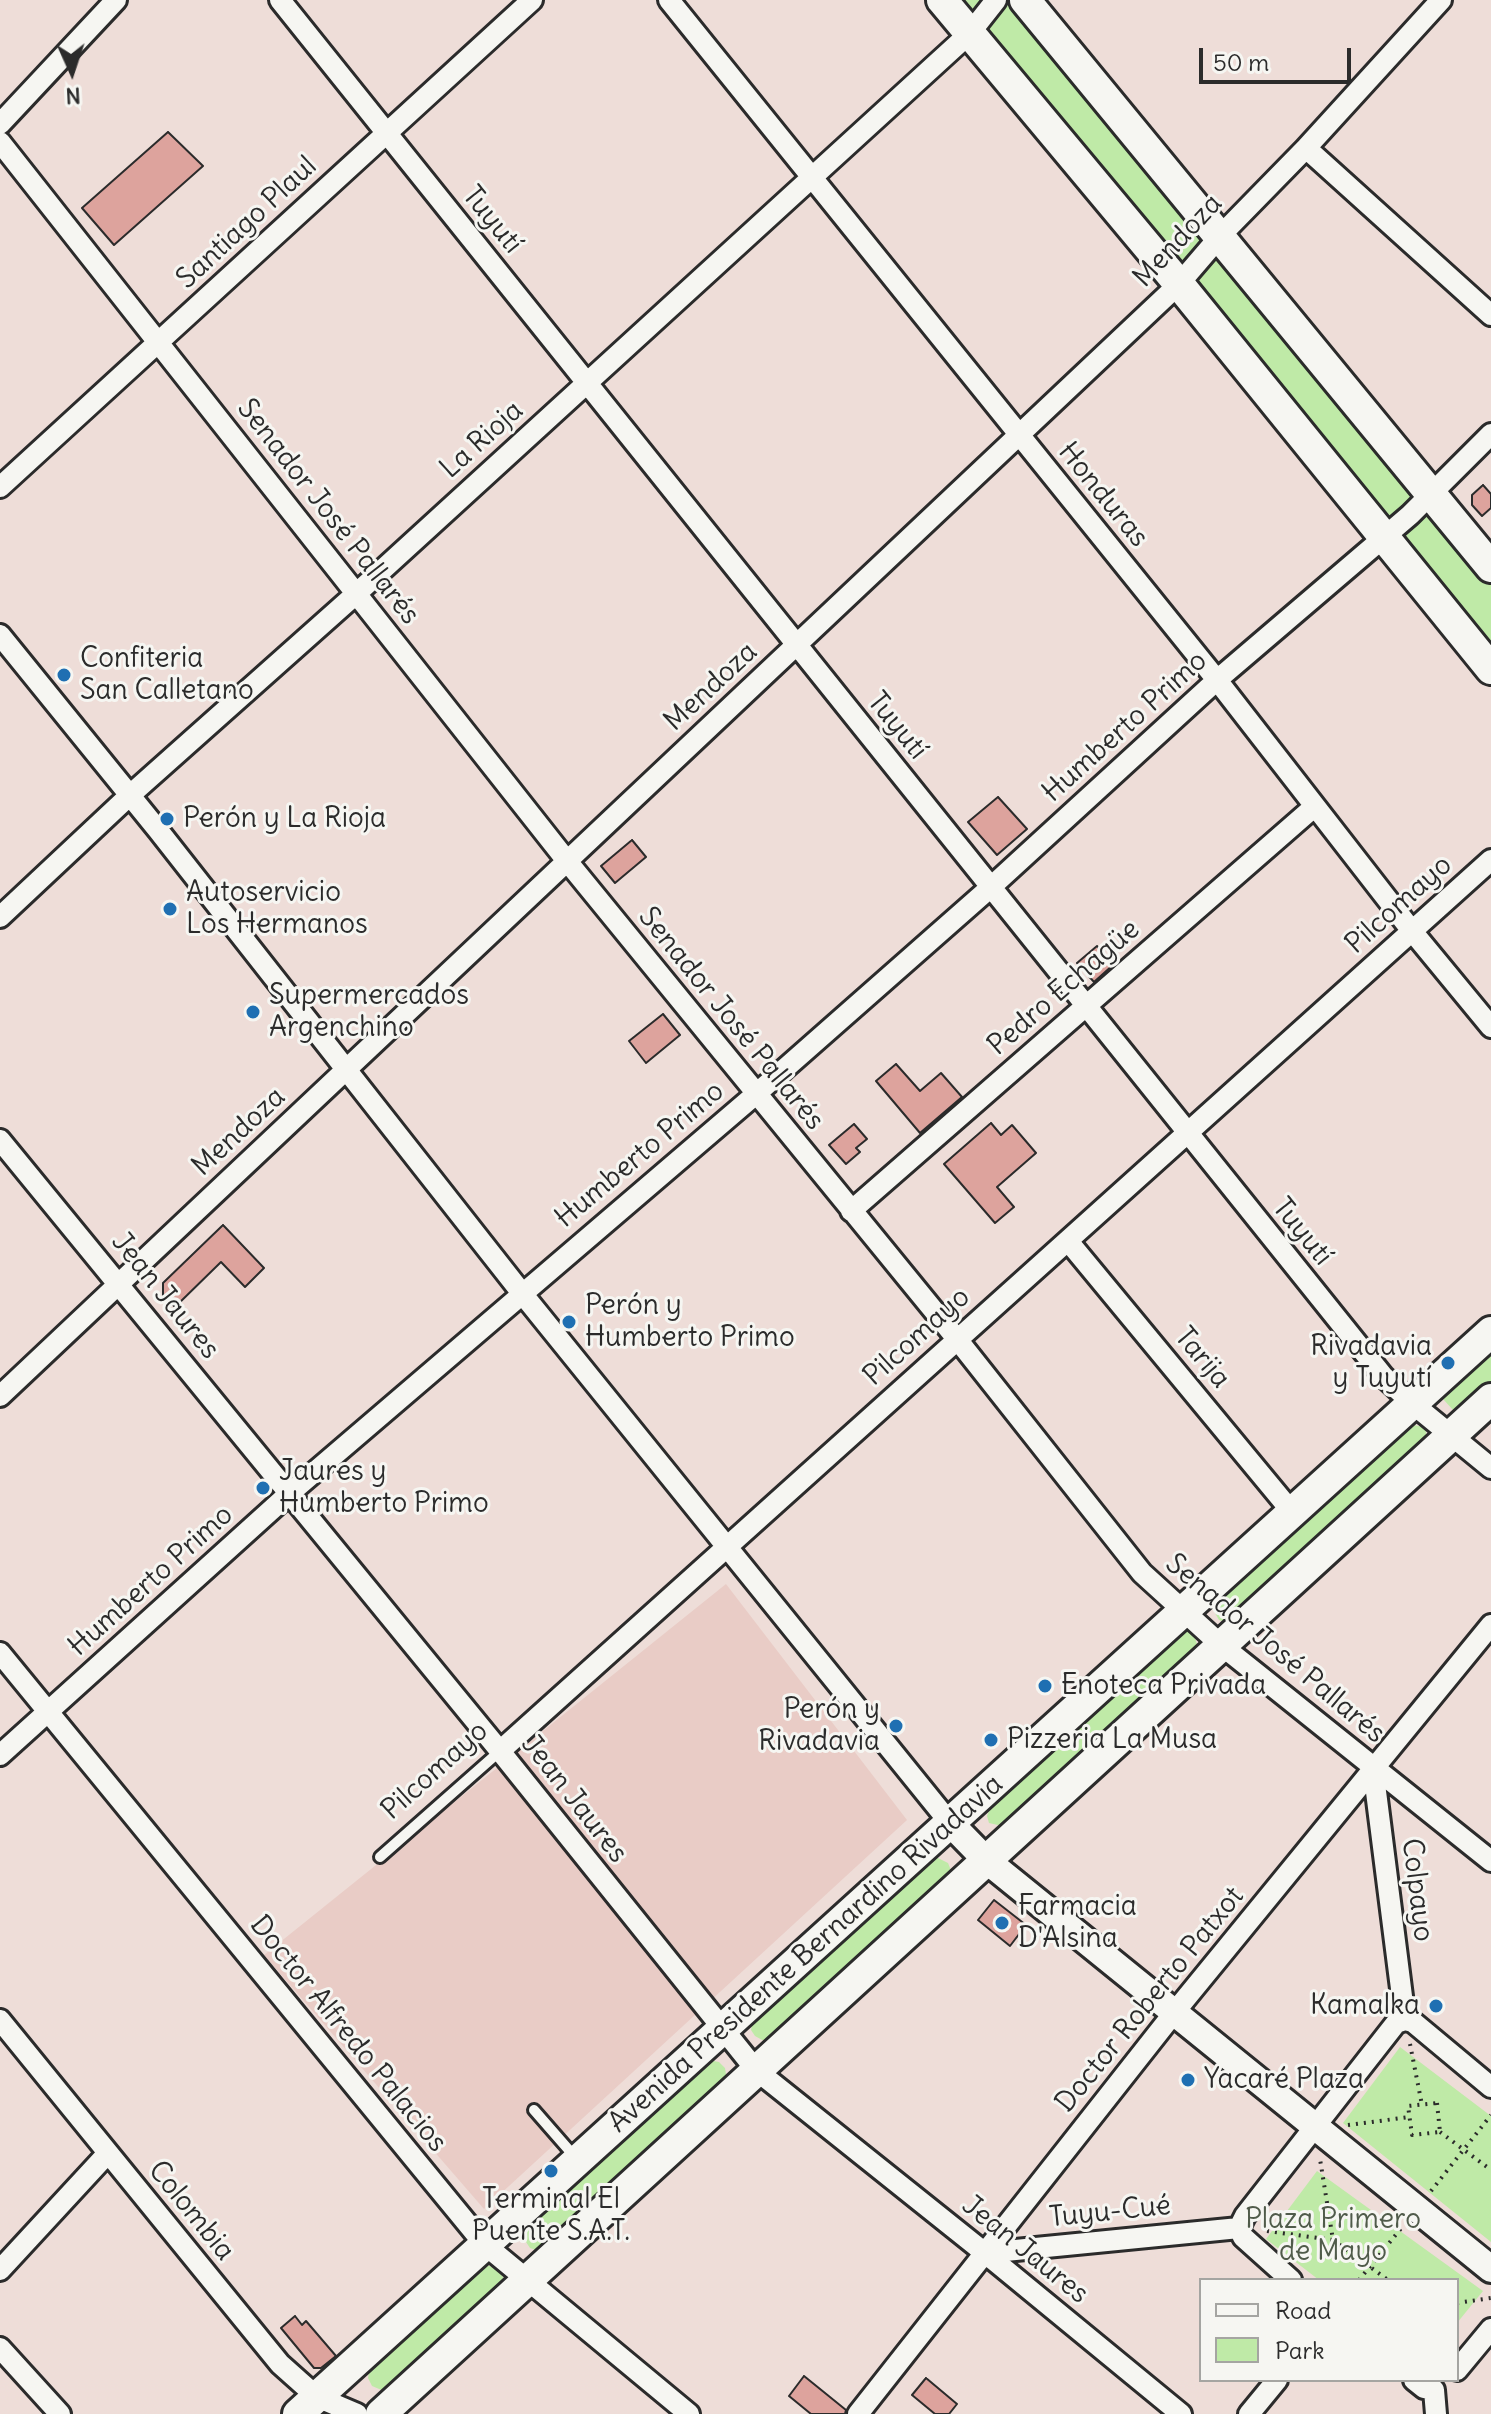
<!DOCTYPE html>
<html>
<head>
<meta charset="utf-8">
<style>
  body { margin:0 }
  #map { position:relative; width:1491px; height:2414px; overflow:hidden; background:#eeddd8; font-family:Delius,sans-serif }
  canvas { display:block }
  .legend { position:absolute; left:1199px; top:2278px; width:260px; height:104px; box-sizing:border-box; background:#f6f6f2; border:2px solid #a5a5a2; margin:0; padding:10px 14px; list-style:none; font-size:24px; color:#2b2b2b }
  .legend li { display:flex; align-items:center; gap:16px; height:40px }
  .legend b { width:40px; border:2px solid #a5a5a2 }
  .north { position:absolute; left:32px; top:32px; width:80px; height:80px; -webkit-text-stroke:6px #f6f6f2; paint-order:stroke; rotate:177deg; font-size:22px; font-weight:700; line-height:32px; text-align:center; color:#2b2b2b }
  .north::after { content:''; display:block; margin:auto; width:28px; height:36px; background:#2b2b2b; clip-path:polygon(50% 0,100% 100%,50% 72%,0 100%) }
  .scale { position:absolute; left:1199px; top:48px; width:152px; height:36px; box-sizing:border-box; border:4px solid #2b2b2b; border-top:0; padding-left:10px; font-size:24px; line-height:28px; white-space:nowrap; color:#2b2b2b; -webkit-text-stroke:6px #f6f6f2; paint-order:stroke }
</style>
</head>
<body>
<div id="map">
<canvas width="1491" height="2414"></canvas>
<ul class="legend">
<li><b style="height:10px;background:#f6f6f2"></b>Road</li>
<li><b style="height:22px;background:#bfeaa7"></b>Park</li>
</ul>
<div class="north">N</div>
<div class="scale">50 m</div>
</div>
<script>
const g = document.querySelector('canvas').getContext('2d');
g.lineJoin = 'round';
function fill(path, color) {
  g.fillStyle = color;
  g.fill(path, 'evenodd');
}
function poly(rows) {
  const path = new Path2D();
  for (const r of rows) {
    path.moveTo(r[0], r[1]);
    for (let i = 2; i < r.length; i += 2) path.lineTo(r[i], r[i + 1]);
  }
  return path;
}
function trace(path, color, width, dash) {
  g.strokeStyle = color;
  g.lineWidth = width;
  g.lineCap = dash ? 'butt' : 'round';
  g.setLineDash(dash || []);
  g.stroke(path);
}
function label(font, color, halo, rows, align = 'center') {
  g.font = font + ' Delius,sans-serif';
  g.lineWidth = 6;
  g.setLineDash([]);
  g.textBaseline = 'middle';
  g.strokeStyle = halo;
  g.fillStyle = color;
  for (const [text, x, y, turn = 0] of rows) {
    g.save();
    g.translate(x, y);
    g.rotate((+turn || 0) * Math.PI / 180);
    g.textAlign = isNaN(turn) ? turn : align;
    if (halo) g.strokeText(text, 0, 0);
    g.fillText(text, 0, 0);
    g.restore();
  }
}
fill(poly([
  [726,1584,907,1820,484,2209,264,1955]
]), '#e9ccc6');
fill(poly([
  [942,0,1025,0,1491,567,1491,669],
  [1491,1348,1491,1383,1466,1407,1453,1410,1443,1399,1444,1392],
  [1413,1425,1425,1427,1427,1437,1234,1618,1225,1622,1219,1620,1212,1608,1213,1600,1405,1426],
  [1182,1630,1188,1631,1194,1635,1198,1647,1002,1826,989,1823,987,1816,991,1805],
  [936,1857,948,1863,952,1873,772,2040,764,2041,755,2036,751,2030,753,2020,930,1859],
  [1400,2047,1491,2116,1491,2242,1343,2123],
  [708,2060,719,2062,725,2068,727,2081,539,2251,530,2248,522,2236,525,2226],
  [1317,2171,1483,2291,1457,2323,1457,2280,1319,2280,1266,2239],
  [486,2265,499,2269,504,2279,504,2285,384,2391,372,2386,368,2378,370,2366,478,2269]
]), '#bfeaa7');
const building = poly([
  [168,132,203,166,114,245,82,208,168,132],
  [1483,485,1491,494,1491,508,1482,516,1472,505,1472,495,1483,485],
  [998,797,1027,829,997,855,968,822,998,797],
  [632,840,646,857,615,883,601,866,632,840],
  [1097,946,1113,965,1094,982,1077,963,1097,946],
  [663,1014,680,1035,646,1063,629,1041,663,1014],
  [896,1064,920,1091,941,1073,962,1097,920,1133,876,1081,896,1064],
  [991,1123,1001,1135,1012,1125,1036,1153,997,1187,1014,1207,995,1223,944,1164,991,1123],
  [854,1124,867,1139,856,1148,860,1152,846,1164,829,1145,854,1124],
  [223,1225,264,1268,245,1287,221,1262,175,1307,163,1295,163,1283,223,1225],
  [994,1900,1026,1925,1010,1946,978,1920,994,1900],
  [295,2316,302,2325,306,2321,336,2356,321,2368,314,2368,281,2328,295,2316],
  [804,2376,846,2410,845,2414,811,2414,789,2396,804,2376],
  [926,2378,957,2404,949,2414,935,2414,912,2395,926,2378]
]);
fill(building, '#dda39d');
trace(building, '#2b2b2b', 2);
const service = poly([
  [380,1857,500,1751],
  [534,2110,575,2157]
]);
const minor = poly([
  [280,0,1383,1376,1413,1404,1491,1468],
  [669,0,1217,680,1412,931,1491,1027],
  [0,124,116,0],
  [0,142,567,861,957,1339,1142,1573,1221,1645,1491,1861],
  [1306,148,1491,315],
  [0,487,532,0],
  [0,635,158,830,521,1292,950,1823],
  [0,917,129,796,357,593,970,33,996,0],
  [0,1140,500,1751,756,2070,985,2253,1181,2414],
  [851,1211,1314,807],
  [1068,1241,1292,1512],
  [0,1396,1179,284,1221,235,1306,148,1441,0],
  [0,1653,484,2244,689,2414],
  [500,1751,1491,860],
  [0,1755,290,1493,756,1094,991,887,1217,680,1410,515,1491,434],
  [1373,1768,1405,2020],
  [0,2020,280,2364,317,2397,357,2414],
  [1405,2020,1413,2022,1491,2087],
  [1239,2228,1245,2216,1396,2023,1405,2020],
  [1239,2228,1243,2237,1291,2280],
  [985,2253,1239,2228],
  [0,2270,108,2153],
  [0,2348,60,2414],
  [1457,2370,1491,2329],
  [1414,2380,1424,2388,1434,2390],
  [1434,2390,1436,2414],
  [858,2414,1173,2014,1491,1625],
  [1249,2414,1277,2380]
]);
const tertiary = poly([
  [950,1823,986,1860,1491,2269]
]);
const secondary = poly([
  [942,0,1179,284,1491,669],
  [1025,0,1491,567],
  [298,2414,1491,1332],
  [381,2414,1491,1399]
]);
trace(service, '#2b2b2b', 16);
trace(minor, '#2b2b2b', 26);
trace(tertiary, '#2b2b2b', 32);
trace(secondary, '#2b2b2b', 36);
trace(poly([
  [1410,2044,1422,2105],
  [1437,2103,1440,2132,1412,2135,1408,2106,1437,2103],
  [1348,2125,1410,2117],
  [1440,2132,1491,2170],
  [1431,2191,1491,2115],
  [1267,2231,1333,2240,1320,2159],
  [1333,2240,1388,2280],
  [1359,2280,1403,2226],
  [1457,2303,1491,2298]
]), '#2b2b2b', 4, [2, 6]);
trace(service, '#f6f6f2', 10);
trace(minor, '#f6f6f2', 20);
trace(tertiary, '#f6f6f2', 26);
trace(secondary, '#f6f6f2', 30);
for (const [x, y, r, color] of [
  [64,675,8,"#1f6fb2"],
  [167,819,8,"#1f6fb2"],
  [170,909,8,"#1f6fb2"],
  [253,1012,8,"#1f6fb2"],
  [569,1322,8,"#1f6fb2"],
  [1448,1363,8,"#1f6fb2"],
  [263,1488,8,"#1f6fb2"],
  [1045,1686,8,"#1f6fb2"],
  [896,1726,8,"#1f6fb2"],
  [991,1740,8,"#1f6fb2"],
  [1002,1923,8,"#1f6fb2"],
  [1436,2006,8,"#1f6fb2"],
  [1188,2080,8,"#1f6fb2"],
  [551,2171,8,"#1f6fb2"]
]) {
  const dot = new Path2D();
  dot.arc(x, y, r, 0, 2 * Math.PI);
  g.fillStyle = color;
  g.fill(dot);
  trace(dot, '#f6f6f2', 3);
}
label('28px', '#2b2b2b', '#f6f6f2', [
  ["Tuyutí",492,220,51],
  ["Santiago Plaul",247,223,-43],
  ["Mendoza",1178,241,-47],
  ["La Rioja",482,440,-42],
  ["Honduras",1103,495,51],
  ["Senador José Pallarés",328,512,52],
  ["Mendoza",711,687,-43],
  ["Tuyutí",897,726,51],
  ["Humberto Primo",1125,727,-42],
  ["Pilcomayo",1399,905,-42],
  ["Pedro Echagüe",1064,988,-41],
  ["Senador José Pallarés",731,1019,51],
  ["Mendoza",239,1132,-43],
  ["Humberto Primo",640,1155,-40],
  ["Tuyutí",1302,1232,51],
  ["Jean Jaures",165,1296,51],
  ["Pilcomayo",917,1337,-42],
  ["Tarija",1202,1358,50],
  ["Humberto Primo",151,1581,-42],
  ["Senador José Pallarés",1275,1649,40],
  ["Pilcomayo",435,1771,-42],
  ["Jean Jaures",574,1799,52],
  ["Colpayo",1417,1890,83],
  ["Avenida Presidente Bernardino Rivadavia",806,1954,-42],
  ["Doctor Roberto Patxot",1150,2000,-51],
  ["Doctor Alfredo Palacios",348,2034,51],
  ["Colombia",191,2211,51],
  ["Tuyu-Cué",1110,2212,-6],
  ["Jean Jaures",1025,2250,39]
]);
label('28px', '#2b2b2b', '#f6f6f2', [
  ["Confiteria",80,659],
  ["San Calletano",80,691],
  ["Perón y La Rioja",183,819],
  ["Autoservicio",186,893],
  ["Los Hermanos",186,925],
  ["Supermercados",269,996],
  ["Argenchino",269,1028],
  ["Perón y",585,1306],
  ["Humberto Primo",585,1338],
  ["Rivadavia",1432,1347,"right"],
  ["y Tuyutí",1432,1379,"right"],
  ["Jaures y",279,1472],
  ["Humberto Primo",279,1504],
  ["Enoteca Privada",1061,1686],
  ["Perón y",880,1710,"right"],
  ["Rivadavia",880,1742,"right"],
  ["Pizzeria La Musa",1007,1740],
  ["Farmacia",1018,1907],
  ["D'Alsina",1018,1939],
  ["Kamalka",1420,2006,"right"],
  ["Yacaré Plaza",1204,2080],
  ["Terminal El",551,2200,"center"],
  ["Puente S.A.T.",551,2232,"center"]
], 'left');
label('28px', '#505b4a', '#f6f6f2', [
  ["Plaza Primero",1333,2220],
  ["de Mayo",1333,2252]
]);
</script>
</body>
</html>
